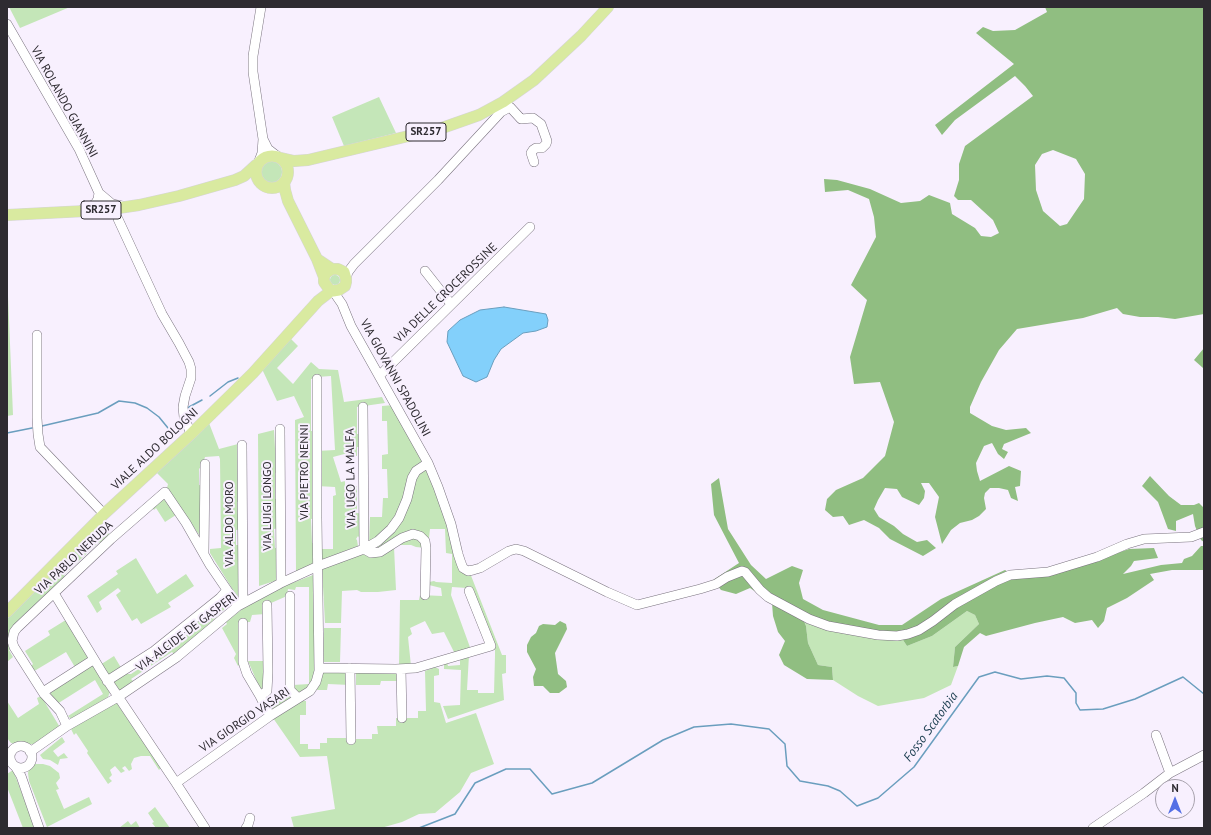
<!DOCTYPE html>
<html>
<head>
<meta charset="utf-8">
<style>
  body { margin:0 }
  #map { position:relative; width:1211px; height:835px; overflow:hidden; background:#f8f0fe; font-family:"PT Sans",sans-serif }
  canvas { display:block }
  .frame { position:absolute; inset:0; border:8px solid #2e2b31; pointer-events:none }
  .north { position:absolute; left:1155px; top:779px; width:40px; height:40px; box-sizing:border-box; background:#f8f0fe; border:1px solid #a7a1ac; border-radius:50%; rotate:0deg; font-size:11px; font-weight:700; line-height:16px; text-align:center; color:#2e2b31 }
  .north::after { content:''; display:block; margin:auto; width:14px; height:18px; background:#546fe5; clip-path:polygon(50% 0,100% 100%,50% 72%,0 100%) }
</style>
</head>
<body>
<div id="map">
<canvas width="1211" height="835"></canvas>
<div class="frame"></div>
<div class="north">N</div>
</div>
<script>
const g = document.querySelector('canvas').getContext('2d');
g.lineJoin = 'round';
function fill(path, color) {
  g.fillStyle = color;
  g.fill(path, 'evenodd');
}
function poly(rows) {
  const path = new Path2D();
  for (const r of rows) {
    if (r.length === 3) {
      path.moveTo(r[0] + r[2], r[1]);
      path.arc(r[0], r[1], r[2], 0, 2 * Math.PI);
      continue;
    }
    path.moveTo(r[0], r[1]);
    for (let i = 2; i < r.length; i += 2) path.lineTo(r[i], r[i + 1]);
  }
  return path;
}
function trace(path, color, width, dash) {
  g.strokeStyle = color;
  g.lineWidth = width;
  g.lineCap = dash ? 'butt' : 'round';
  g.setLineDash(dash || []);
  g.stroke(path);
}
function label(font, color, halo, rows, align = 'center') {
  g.font = font + ' "PT Sans",sans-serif';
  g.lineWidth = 4;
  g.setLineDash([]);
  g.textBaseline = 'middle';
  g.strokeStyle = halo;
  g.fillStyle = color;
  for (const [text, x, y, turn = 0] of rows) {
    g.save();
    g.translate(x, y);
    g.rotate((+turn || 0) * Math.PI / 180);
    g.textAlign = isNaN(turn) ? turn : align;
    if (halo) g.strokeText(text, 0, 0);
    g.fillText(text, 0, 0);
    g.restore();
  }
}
fill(poly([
  [9,7,70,7,20,28],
  [379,97,396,133,344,146,332,117],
  [271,172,11],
  [335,280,5],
  [7,296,8,296,13,415,7,416],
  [290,338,298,346,277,368,293,384,311,362,319,369,338,370,344,402,382,397,385,403,357,407,357,434,363,434,363,447,357,447,357,456,352,456,348,453,333,457,341,482,345,481,345,487,357,486,357,513,364,514,360,539,358,536,356,539,357,540,358,546,321,561,321,549,333,549,333,496,336,495,335,487,317,486,317,518,311,519,312,543,317,543,318,563,296,572,295,420,304,417,294,396,277,401,262,369],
  [331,376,335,450,317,451,317,431,311,431,311,379,317,379,317,377],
  [394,405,425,463,415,469,402,508,391,525,369,543,370,517,382,517,383,498,388,498,387,469,382,469,382,455,388,454,387,421,382,421,382,406],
  [209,423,219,449,238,444,238,489,242,501,237,502,238,517,242,517,242,529,236,530,236,545,242,545,242,596,238,598,210,553,210,549,221,548,220,459,219,456,205,457,203,464,199,469,199,485,205,486,204,542,167,488,168,484,157,473],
  [274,430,275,448,280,448,280,472,275,473,275,499,280,498,280,528,274,529,275,548,280,548,281,579,259,586,258,434],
  [426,469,430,471,457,558,470,573,502,655,506,655,506,673,502,674,504,700,448,719,443,706,460,705,461,670,444,669,444,662,447,661,448,666,460,665,460,658,469,655,467,690,478,690,478,693,494,693,495,655,495,650,473,590,467,588,452,587,451,595,471,650,455,654,444,632,432,634,425,621,410,628,412,634,408,637,411,666,399,666,400,600,419,600,420,595,442,596,441,588,429,585,429,582,434,581,436,582,452,583,452,554,446,553,445,529,430,529,429,538,425,539,422,535,378,550,371,548,384,540,415,481,419,473],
  [165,492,179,513,165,522,156,508,154,510,150,505],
  [101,526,105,532,114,536,104,546,99,542,64,575,68,580,17,628,12,648,9,650,13,657,7,662,7,619],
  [418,538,426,548,416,547,411,545,398,545,403,540],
  [394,547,396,590,378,592,361,592,357,590,342,591,341,623,325,623,322,568,363,551],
  [136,558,157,594,186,574,194,586,168,603,171,607,141,624,137,618,132,621,116,595,121,591,118,588,99,602,102,609,97,613,87,596,118,574,116,571],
  [313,575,316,667,310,687,298,694,293,689,293,685,309,684,309,587,296,587,295,590,288,589,287,596,271,603,265,603,265,614,252,615,250,622,242,622,241,664,238,666,234,658,236,654,222,628,227,624,226,622,246,606,282,587],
  [226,596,231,603,203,630,174,654,172,652,131,679,133,681,121,690,118,690,113,685,114,681,123,674,131,674,157,657,156,653,172,642,174,645,190,632,188,629],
  [967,611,975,615,979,624,955,647,953,667,958,666,951,685,924,698,878,706,858,696,833,680,832,667,818,665,808,643,806,626,803,619,903,640,907,646,932,636],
  [69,618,92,658,76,669,66,652,31,673,28,669,33,664,25,651,50,635,48,631],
  [324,628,341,628,340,662,323,662],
  [114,656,123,671,109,680,100,665],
  [248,661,265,661,266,689,261,691],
  [92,663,110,692,108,697,73,718,70,718,68,716,103,694,95,680,57,704,49,691],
  [435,667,439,669,439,675,434,676,434,702,440,703,446,723,476,713,494,764,471,773,460,792,435,813,419,814,402,822,381,828,294,828,291,817,335,809,327,756,300,757,273,718,299,701,306,701,306,715,300,715,300,744,308,744,308,749,320,749,320,743,327,743,327,738,346,738,346,740,350,740,351,735,356,735,356,739,372,739,372,734,378,734,377,726,396,726,396,718,418,718,418,711,426,711,425,671],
  [322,671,350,671,350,685,328,684,327,690,317,690],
  [356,671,401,672,401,681,381,681,380,685,356,685],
  [286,691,294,697,272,712,266,700,269,699,286,699],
  [41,696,61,729,33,744,18,745,11,743,7,738,7,701,18,718,39,704,37,698],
  [116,702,161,768,159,770,150,756,141,756,134,758,131,764,132,769,129,771,125,766,122,768,125,771,121,773,115,766,110,770,112,775,109,778,112,781,108,784,87,753,88,751,76,733,74,735,71,729],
  [62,737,65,742,53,751,58,757,64,753,68,758,60,759,58,765,50,760,43,759,40,755],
  [35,764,43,764,50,766,59,773,60,778,56,783,59,789,56,790,64,809,89,797,92,804,47,827,29,781,28,773,29,768],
  [13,770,35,828,23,828,7,787,7,774],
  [155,807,170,828,156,828,152,823,154,822,148,813],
  [128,821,131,825,136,821,140,828,119,828]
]), '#c4e6b8');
fill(poly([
  [1045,7,1204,7,1204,314,1175,319,1158,317,1140,317,1123,314,1117,308,1083,318,1017,329,999,350,981,382,970,407,970,413,992,426,1006,430,1026,428,1031,433,1004,444,1002,449,1008,452,1004,459,998,454,992,443,984,446,976,463,977,471,980,481,1009,466,1021,471,1020,486,1015,487,1018,501,1011,498,1008,490,999,488,990,488,985,493,984,498,986,509,979,516,972,520,960,523,951,530,942,544,935,517,939,497,929,483,921,483,925,491,924,498,919,505,902,497,897,489,885,488,878,500,874,509,879,517,894,526,903,534,917,542,927,540,936,548,923,556,890,539,879,528,864,520,849,525,843,516,833,517,825,510,827,499,836,490,863,478,885,456,894,422,880,382,854,384,850,357,867,300,851,285,876,237,874,217,869,199,848,190,825,192,824,179,837,180,870,189,901,203,920,201,929,195,950,203,952,214,975,228,981,236,991,237,999,233,993,220,971,200,958,200,954,196,959,180,959,164,965,146,1033,96,1025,86,1015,76,955,120,942,135,935,125,1014,64,976,33,983,27,993,31,1015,30,1047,12],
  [1053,150,1076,159,1085,174,1084,199,1067,224,1060,226,1043,211,1036,190,1035,165,1042,154],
  [1204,348,1204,368,1203,368,1194,360],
  [1150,476,1169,496,1181,505,1194,505,1199,503,1204,508,1204,542,1201,540,1195,526,1193,514,1176,521,1176,531,1168,529,1158,502,1142,486],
  [719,478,728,529,751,565,766,579,792,566,803,570,799,583,803,599,823,610,879,625,902,625,941,599,1005,570,1018,578,1051,575,1129,549,1154,548,1158,558,1134,561,1131,566,1123,574,1161,565,1182,563,1184,559,1192,556,1201,546,1204,546,1204,570,1172,570,1150,574,1154,580,1127,598,1107,608,1104,621,1098,628,1092,620,1075,623,1063,617,1035,623,986,636,980,633,964,647,958,666,953,667,955,647,979,624,975,615,967,611,932,636,907,646,903,640,803,619,806,626,808,643,818,665,832,667,833,680,807,679,784,665,779,655,785,641,778,632,773,616,772,603,750,588,736,594,721,590,713,580,739,563,728,542,714,515,711,484],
  [560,621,566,624,567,629,555,653,558,674,566,681,567,687,559,693,550,693,543,686,534,686,533,677,536,669,527,652,527,645,531,637,536,633,539,626,543,624,555,625]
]), '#90be81');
const water = poly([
  [504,307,546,314,548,320,547,327,536,331,523,333,501,349,494,360,487,377,476,382,463,376,447,342,448,331,460,320,480,310,504,307]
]);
fill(water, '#83d0fb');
trace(water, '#6a9ebe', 1);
trace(poly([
  [210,396,228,382,238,378],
  [188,410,189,407,202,400],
  [42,426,98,413,119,401,135,403,147,408,159,417,168,428,174,432,180,431,183,428],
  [7,433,32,428],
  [419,828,455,814,475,783,506,769,530,769,552,794,592,783,663,740,694,727,731,724,769,729,785,744,787,766,800,781,828,786,840,791,857,806,878,798,914,767,979,677,995,672,1021,679,1047,676,1064,678,1076,693,1076,703,1080,710,1103,709,1135,699,1183,677,1204,694]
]), '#6a9ebe', 1.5);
const minor = poly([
  [7,24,79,149,99,193,112,204,122,206],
  [263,139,268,149,277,156],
  [259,161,262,153,263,139,253,72,253,56,261,7],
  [83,209,95,204,98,199,99,193],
  [118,219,162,314,179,343,189,362,191,369,191,378,185,396,183,407,184,417,191,434],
  [425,271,451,304],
  [346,279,348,272,354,264,438,180,501,112,510,107,521,119,533,118,541,124,547,141,546,144,542,148,536,148,533,150,531,153,534,162],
  [333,291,342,304,351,326,428,463,438,487,451,524,458,554,461,563,463,568,468,571,473,570,480,568,509,551,516,549,524,551,607,592,637,605,700,589,716,584,727,577,742,571,745,572,760,590,768,597,809,619,828,626,878,635,897,636,908,634,919,630,933,621,955,604,996,581,1010,575,1048,572,1097,557,1127,544,1144,539,1191,537,1204,532],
  [37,335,37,418,38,434,40,447,104,514],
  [379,376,530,227],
  [363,407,364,549],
  [280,429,281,583],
  [242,445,243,603],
  [364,549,371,553,380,552,402,538,413,534,420,536,425,541,426,548,425,595],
  [204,553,205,464],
  [54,593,103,674,176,783,270,716,310,691,316,682,319,671,317,518,317,379],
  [290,596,290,690,298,698],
  [243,623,243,662,247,674,260,696,270,716],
  [319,668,396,669,416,668,491,646,469,591],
  [350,668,351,740],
  [401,669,402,718],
  [107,681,154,651,220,598,227,590],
  [43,692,93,660],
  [260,696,267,691,268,672,267,605],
  [67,726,60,711,44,694,14,647,12,641,14,632,17,628,111,539,165,492,186,523,210,565,238,606],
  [1156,735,1170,773],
  [21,757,11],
  [30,752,67,726,118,697,177,657,238,606,281,583,318,566,364,549,378,541,391,529,399,518,407,499,412,478,416,471,428,463],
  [15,766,21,776,39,828],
  [176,783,205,828],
  [246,828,248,825,250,818],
  [1093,828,1144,793,1170,773,1204,755]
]);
const major = poly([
  [272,172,16],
  [281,158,294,161,308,160,442,128,479,115,503,102,534,80,581,36,608,7],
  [284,182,285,190,288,201,317,259,324,277],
  [7,215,105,210,139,205,179,196,235,180,244,176,256,165],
  [317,259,332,269,338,269,344,272,346,279,346,282,345,286,339,290,333,291,329,289,324,282,324,277,326,273,332,269],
  [7,612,104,514,191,434,253,373,318,301,331,291]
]);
trace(minor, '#7a737f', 10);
trace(major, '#d5d5d6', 12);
trace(minor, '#fff', 9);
trace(major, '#d9eaa0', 11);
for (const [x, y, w] of [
  [426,132,40],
  [101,210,40]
]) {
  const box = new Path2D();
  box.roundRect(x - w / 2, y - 9, w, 18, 3);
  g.fillStyle = '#f8f0fe';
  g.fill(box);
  trace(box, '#2e2b31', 1);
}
label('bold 11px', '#2e2b31', null, [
  ["SR257",426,132],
  ["SR257",101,210]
]);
label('12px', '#2e2b31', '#f8f0fe', [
  ["VIA ROLANDO GIANNINI",64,102,61],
  ["VIA DELLE CROCEROSSINE",446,293,-44],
  ["VIA GIOVANNI SPADOLINI",395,378,61],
  ["VIALE ALDO BOLOGNI",155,449,-43],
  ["VIA PIETRO NENNI",305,472,-90],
  ["VIA UGO LA MALFA",351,478,-91],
  ["VIA LUIGI LONGO",268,506,-90],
  ["VIA ALDO MORO",230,524,-90],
  ["VIA PABLO NERUDA",74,558,-43],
  ["VIA ALCIDE DE GASPERI",187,632,-37],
  ["VIA GIORGIO VASARI",245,720,-34]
]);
label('italic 13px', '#1c3e50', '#f8f0fe', [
  ["Fosso Scatorbia",931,727,-54]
]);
</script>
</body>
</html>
